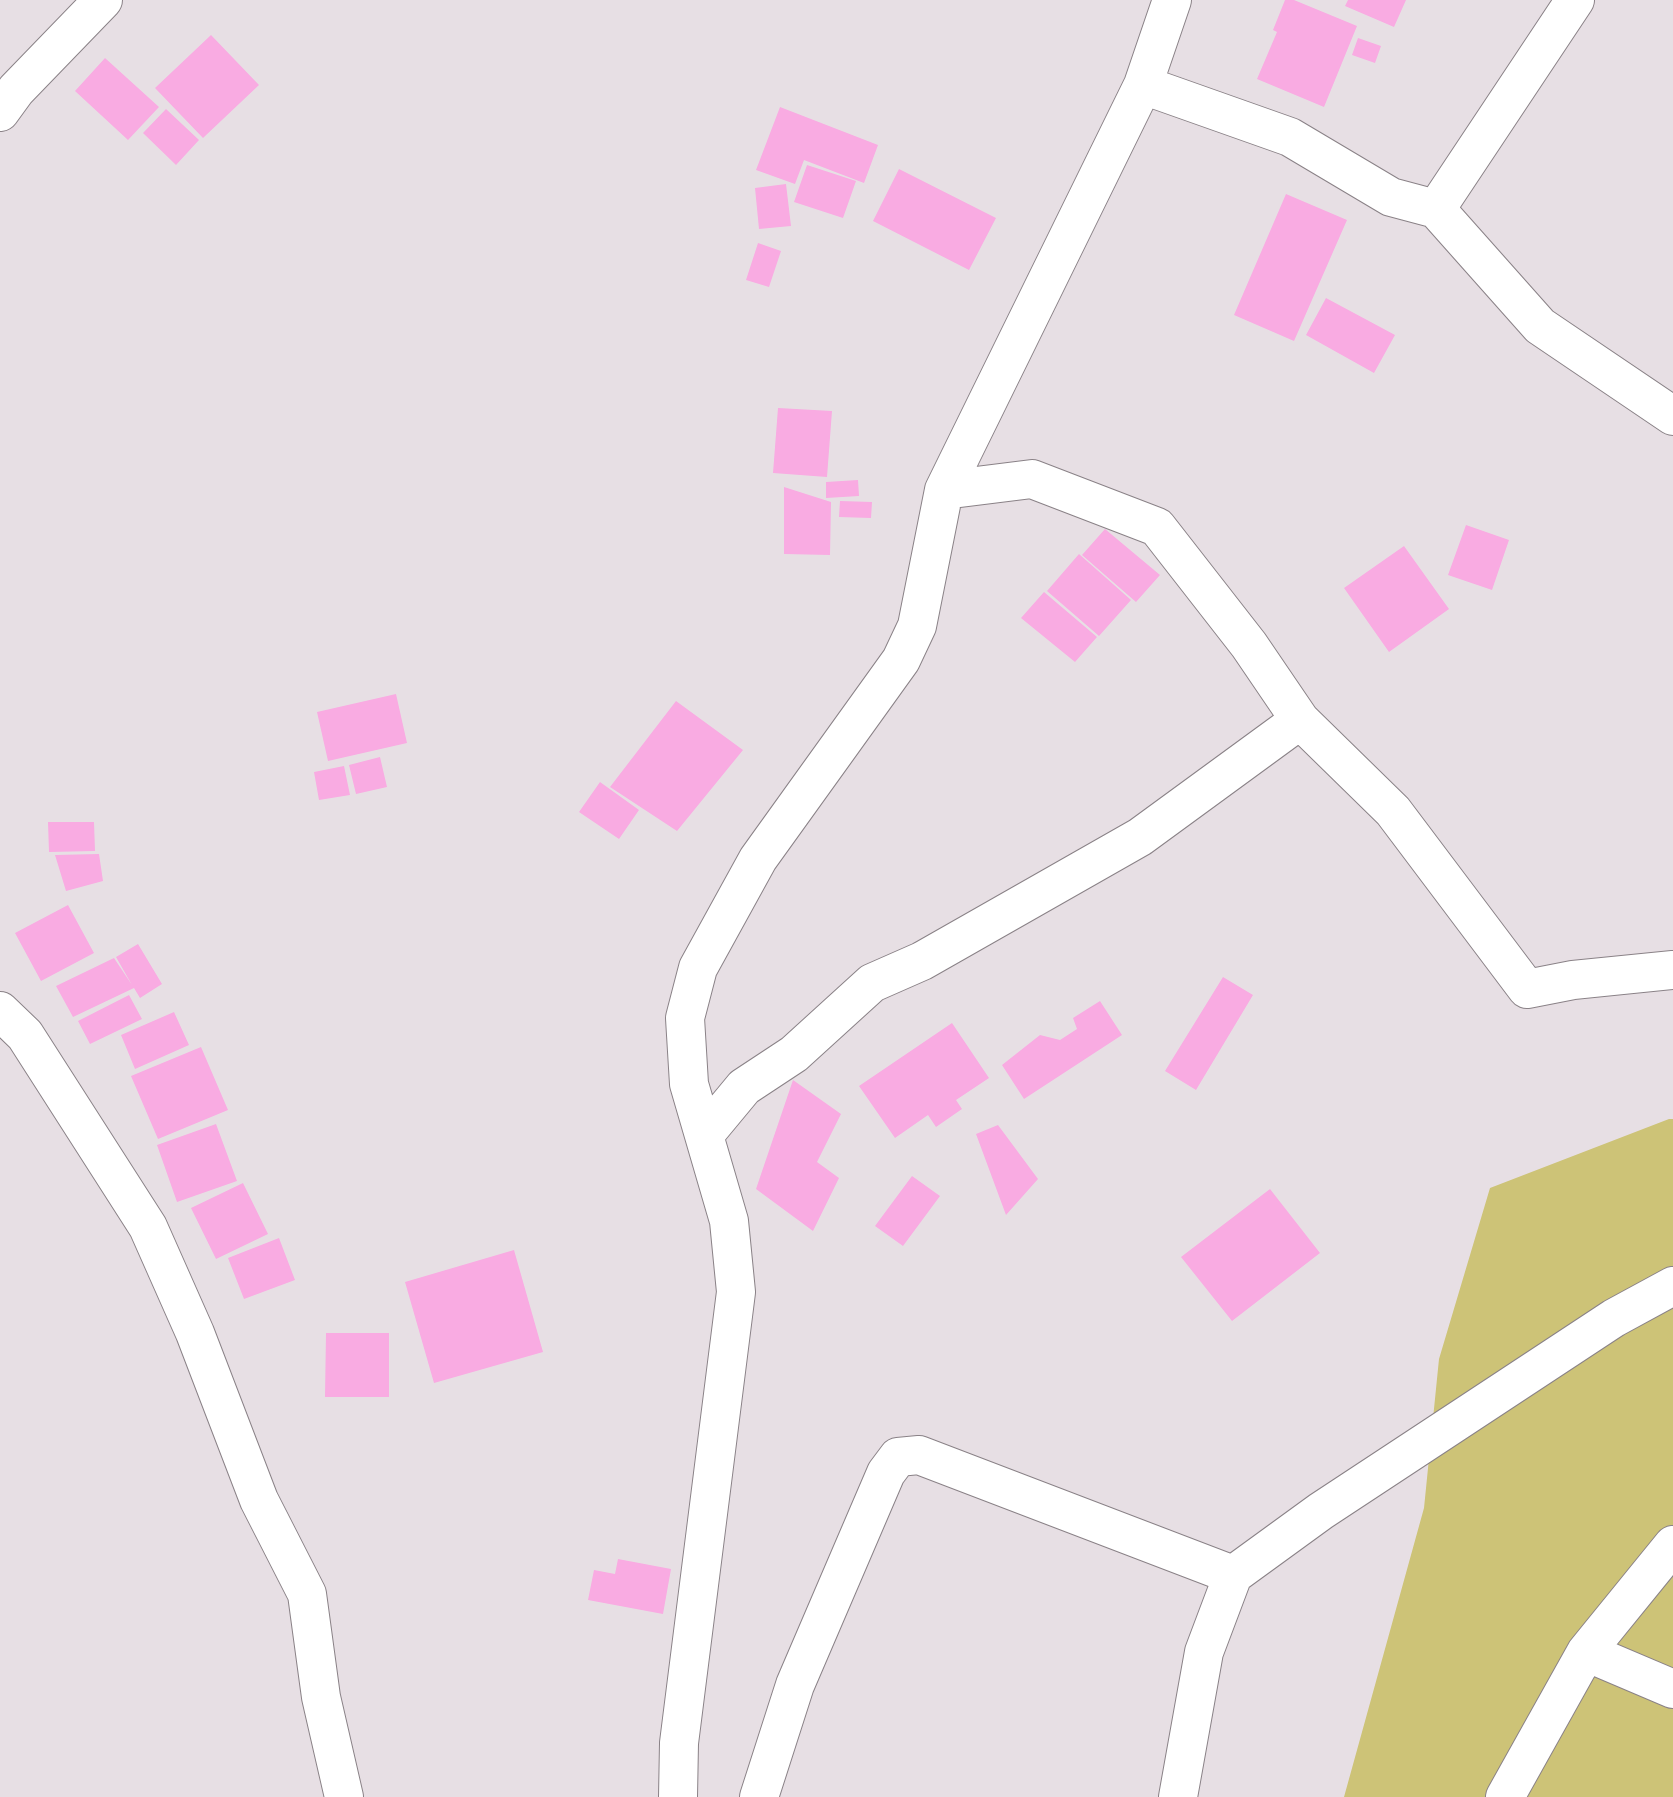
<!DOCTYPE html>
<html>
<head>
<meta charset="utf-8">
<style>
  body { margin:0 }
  canvas { display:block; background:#e7dfe4 }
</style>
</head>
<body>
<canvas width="1673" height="1797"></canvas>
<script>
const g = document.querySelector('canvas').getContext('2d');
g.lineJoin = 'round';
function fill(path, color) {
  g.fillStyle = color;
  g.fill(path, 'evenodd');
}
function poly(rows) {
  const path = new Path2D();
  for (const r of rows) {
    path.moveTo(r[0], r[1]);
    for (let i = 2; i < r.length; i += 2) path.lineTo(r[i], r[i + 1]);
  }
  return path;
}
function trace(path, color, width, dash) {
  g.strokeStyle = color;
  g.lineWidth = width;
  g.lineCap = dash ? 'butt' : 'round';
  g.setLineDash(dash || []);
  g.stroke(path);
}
fill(poly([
  [1669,1119,1673,1119,1673,1797,1344,1797,1424,1508,1439,1359,1490,1188]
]), '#cdc377');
fill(poly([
  [1285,0,1294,0,1357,26,1324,107,1257,79,1277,32,1273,30],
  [1348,0,1406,0,1394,27,1345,6],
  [211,35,259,85,203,138,155,88],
  [1358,38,1381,46,1375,63,1352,55],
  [105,58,159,107,128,140,75,91],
  [780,107,878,145,864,183,804,160,795,184,756,170],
  [166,109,199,140,176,165,143,133],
  [807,165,856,181,843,218,794,202],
  [899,169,996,218,969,270,873,221],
  [786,184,791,226,759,229,755,188],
  [1286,194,1347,220,1294,341,1234,315],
  [758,243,781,251,769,287,746,280],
  [1326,298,1395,335,1374,373,1306,335],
  [778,408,832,411,827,477,773,473],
  [858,480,859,496,826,498,826,482],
  [784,487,831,502,830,555,784,554],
  [840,501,872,502,871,518,839,517],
  [1466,525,1509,540,1492,590,1448,575],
  [1105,529,1160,575,1136,602,1082,555],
  [1404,546,1449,609,1389,652,1344,588],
  [1079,554,1131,600,1099,636,1047,591],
  [1044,592,1097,637,1075,662,1021,618],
  [396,694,407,743,328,761,317,712],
  [676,701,743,750,677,831,610,787],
  [380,757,387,787,356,794,349,765],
  [344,766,350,795,319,800,314,772],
  [600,782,639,810,619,839,579,812],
  [48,822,94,822,95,851,49,852],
  [99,854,103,881,66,891,55,855],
  [68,905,94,953,41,981,15,933],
  [138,944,162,984,140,998,134,988,73,1017,56,986,114,958,132,985,116,957],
  [1223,977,1253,995,1196,1090,1165,1071],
  [129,995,142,1019,90,1044,78,1021],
  [1100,1001,1122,1035,1024,1099,1002,1065,1040,1035,1060,1040,1077,1029,1073,1018],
  [174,1012,189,1045,135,1069,121,1035],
  [952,1023,989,1078,956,1100,962,1109,936,1127,928,1115,895,1138,859,1086],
  [201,1047,228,1110,158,1139,131,1076],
  [793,1080,841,1114,817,1162,839,1178,813,1231,756,1189],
  [216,1124,237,1181,177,1202,157,1145],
  [998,1125,1038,1179,1006,1215,976,1134],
  [912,1176,940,1196,903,1246,875,1226],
  [243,1183,268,1234,216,1259,191,1208],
  [1270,1189,1320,1253,1232,1321,1181,1257],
  [279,1238,295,1280,244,1299,228,1258],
  [514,1250,543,1352,434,1383,405,1282],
  [326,1333,389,1333,389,1397,325,1397],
  [618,1559,671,1569,663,1614,588,1600,594,1570,615,1574]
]), '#f9abe2');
const street = poly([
  [1143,85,1290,137,1391,197,1436,209,1575,0],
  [0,112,16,90,103,0],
  [1436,209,1540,326,1673,416],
  [944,490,1032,479,1157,527,1249,645,1300,720,1393,811,1527,989,1573,980,1673,970],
  [0,1011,25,1035,148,1227,195,1333,259,1500,307,1594,321,1697,344,1797],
  [705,1134,744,1087,794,1054,872,983,922,961,1140,837,1300,720],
  [1586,1652,1673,1689],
  [678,1797,679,1743,736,1292,729,1221,689,1084,685,1018,698,968,758,859,901,660,917,626,944,490,1143,85,1172,0],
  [759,1797,795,1685,886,1473,898,1457,919,1455,1233,1575],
  [1178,1797,1204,1652,1233,1575,1321,1511,1614,1318,1673,1286],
  [1505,1797,1586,1652,1673,1545]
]);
trace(street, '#8a8287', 40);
trace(street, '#fff', 38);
</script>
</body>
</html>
